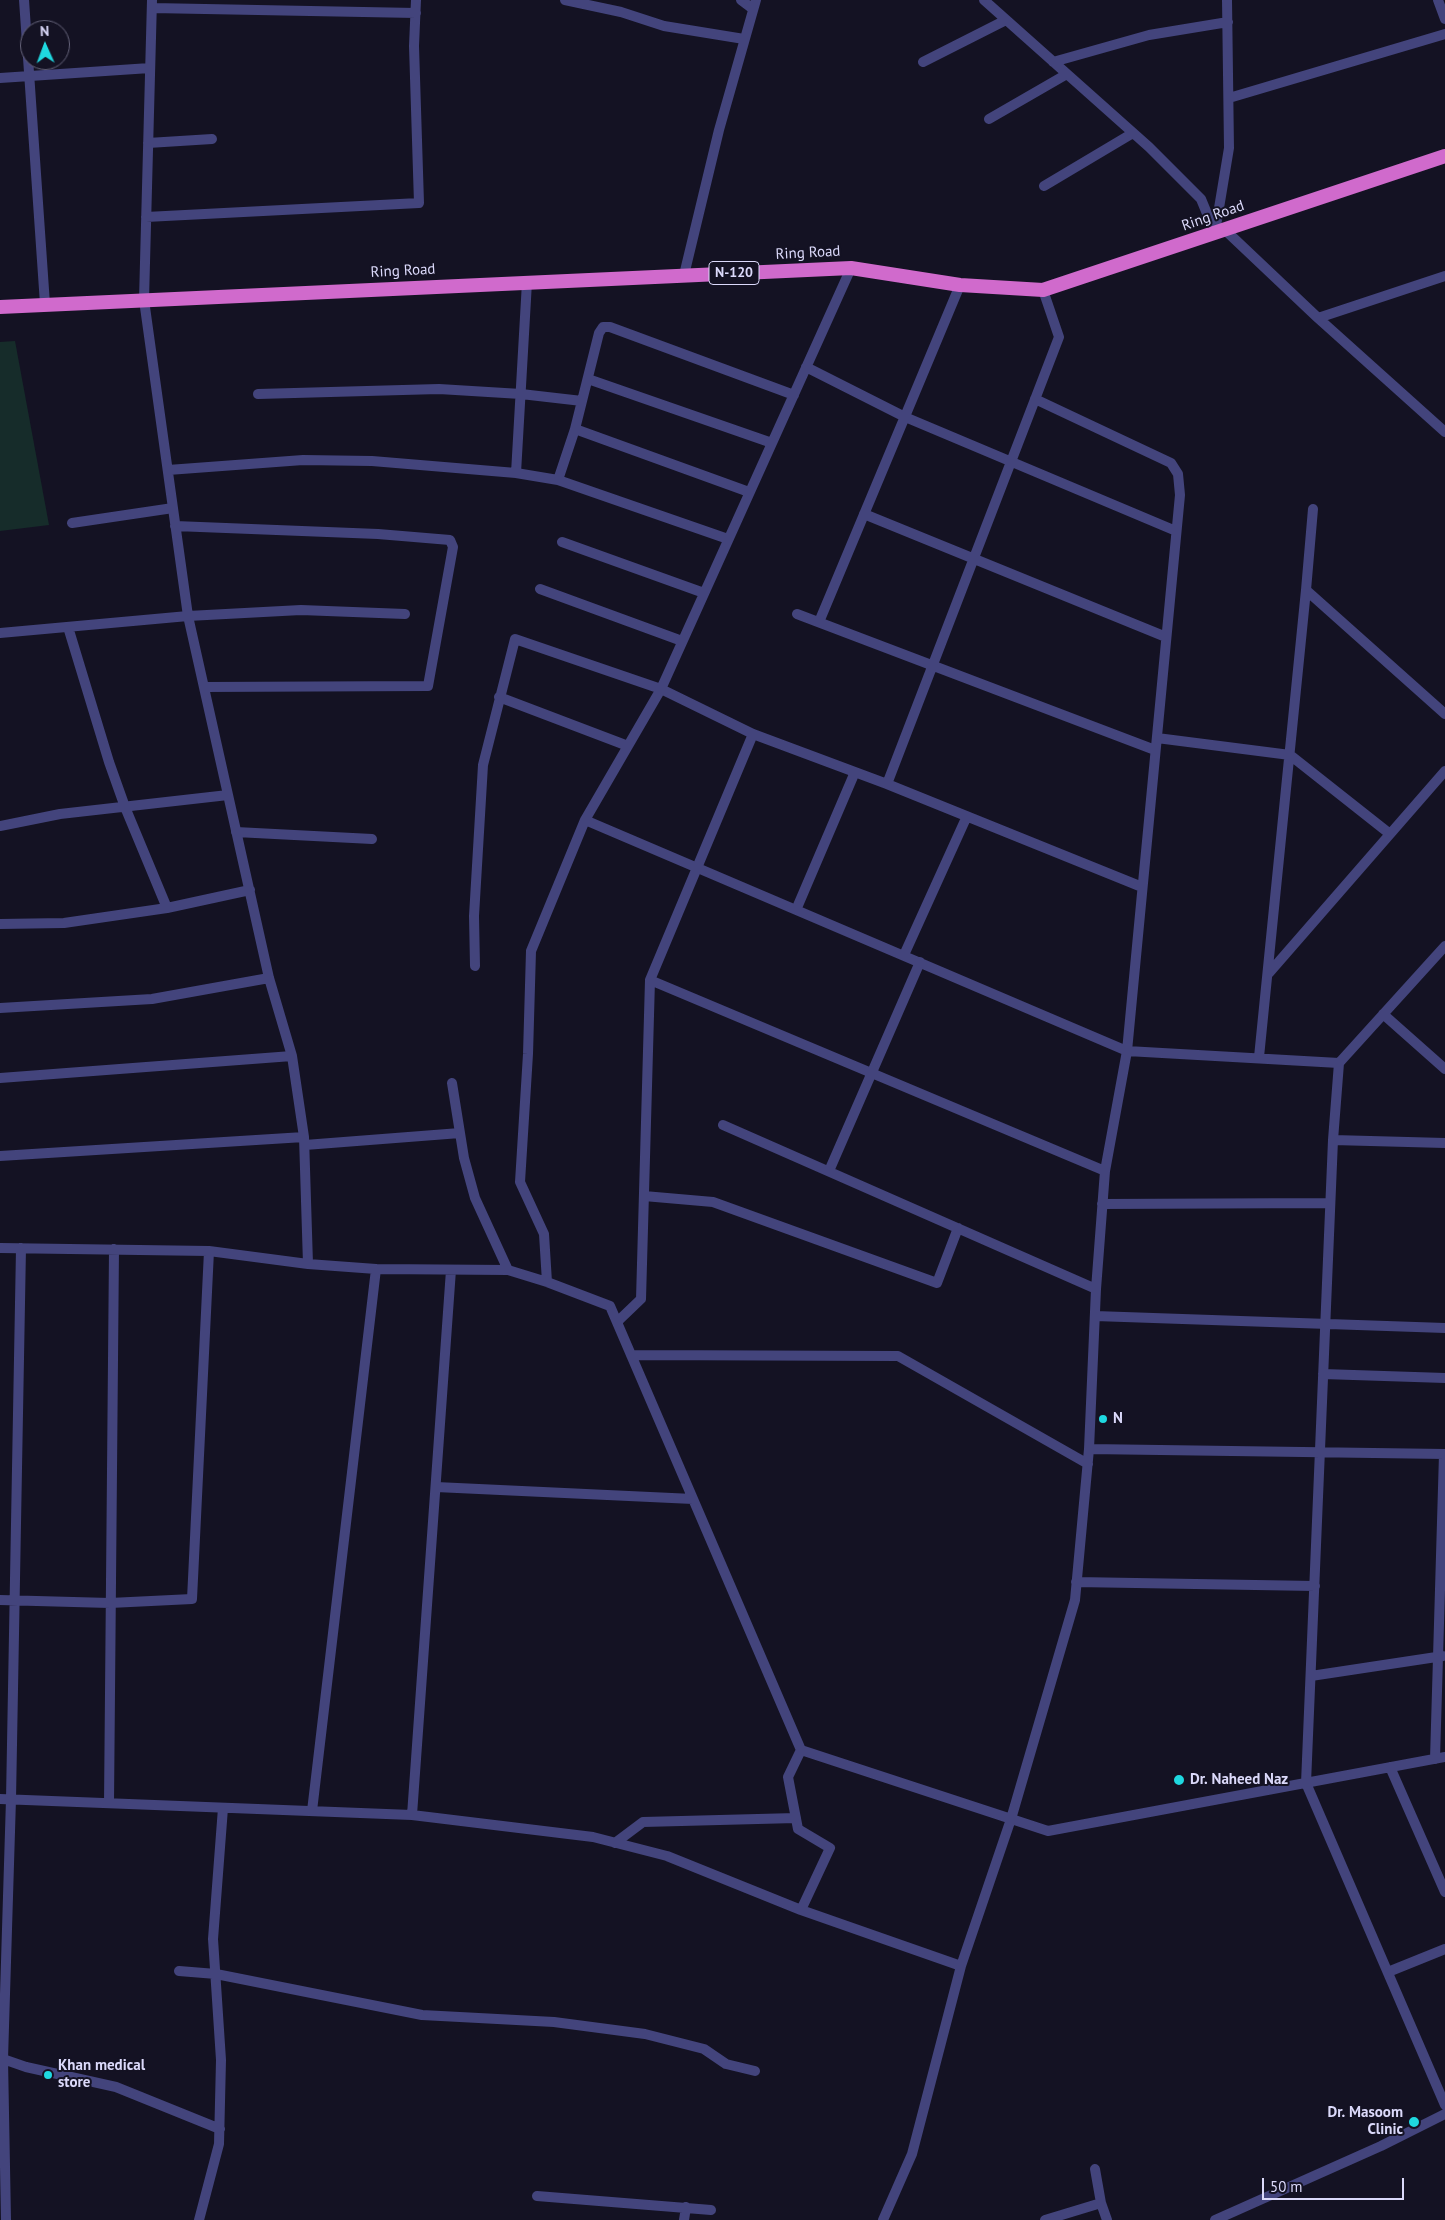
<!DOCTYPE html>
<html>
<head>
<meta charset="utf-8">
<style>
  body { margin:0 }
  #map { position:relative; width:1445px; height:2220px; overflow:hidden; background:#141223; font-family:"PT Sans",sans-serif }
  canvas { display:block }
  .north { position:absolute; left:20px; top:20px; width:50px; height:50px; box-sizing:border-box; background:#141223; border:1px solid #646279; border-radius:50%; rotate:358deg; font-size:14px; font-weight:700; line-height:20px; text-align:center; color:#dbd9fa }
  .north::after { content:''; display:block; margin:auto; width:18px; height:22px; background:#1fd8e0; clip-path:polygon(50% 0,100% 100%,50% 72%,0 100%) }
  .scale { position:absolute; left:1262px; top:2178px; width:142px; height:22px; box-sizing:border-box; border:2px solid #dbd9fa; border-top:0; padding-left:6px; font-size:15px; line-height:18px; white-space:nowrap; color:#dbd9fa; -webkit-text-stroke:4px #141223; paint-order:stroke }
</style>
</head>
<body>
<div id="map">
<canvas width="1445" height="2220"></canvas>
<div class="north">N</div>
<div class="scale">50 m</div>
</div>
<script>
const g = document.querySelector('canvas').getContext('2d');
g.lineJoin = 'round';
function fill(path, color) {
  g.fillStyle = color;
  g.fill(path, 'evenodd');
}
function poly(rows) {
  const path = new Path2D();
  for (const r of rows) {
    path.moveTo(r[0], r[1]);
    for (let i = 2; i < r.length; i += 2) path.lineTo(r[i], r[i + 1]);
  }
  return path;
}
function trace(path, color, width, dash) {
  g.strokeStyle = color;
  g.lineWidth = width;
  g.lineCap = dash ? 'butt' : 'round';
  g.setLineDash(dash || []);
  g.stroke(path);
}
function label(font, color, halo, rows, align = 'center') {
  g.font = font + ' "PT Sans",sans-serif';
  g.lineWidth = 4;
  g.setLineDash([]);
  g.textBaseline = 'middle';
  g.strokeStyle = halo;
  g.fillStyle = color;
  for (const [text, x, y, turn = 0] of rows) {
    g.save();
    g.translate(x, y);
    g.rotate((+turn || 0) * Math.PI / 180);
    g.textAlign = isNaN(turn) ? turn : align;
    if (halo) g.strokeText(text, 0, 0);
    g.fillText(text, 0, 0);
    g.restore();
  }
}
fill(poly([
  [15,341,49,525,0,531,0,342]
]), '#162c2a');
trace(poly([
  [24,0,45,304],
  [152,0,144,300,188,616,269,978,292,1056,304,1137,308,1264,376,1269,508,1270,547,1282,610,1306,801,1750,1048,1831,1445,1757],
  [565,0,621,12,664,26,744,39],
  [741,0,753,9],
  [984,0,1149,147,1201,199,1215,233],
  [1438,0,1445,19],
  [152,8,416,13],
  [923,62,1006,20],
  [1053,62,1149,35,1228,22],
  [0,78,150,68],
  [1229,98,1445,34],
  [989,119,1067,74],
  [148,143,212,139],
  [1044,186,1133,133],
  [146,217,419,203,414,46,416,0],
  [1224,229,1318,318,1445,432],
  [1215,232,1229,148,1227,0],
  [684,275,719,130,756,0],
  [1318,318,1445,276],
  [806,367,905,417,1176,531],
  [588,379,772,443],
  [258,394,439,389,521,394,582,401],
  [575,429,749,492],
  [168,470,303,460,372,461,516,473,558,480,728,539],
  [516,473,527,282],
  [558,480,575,429,599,333,603,327,610,327,794,395],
  [864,514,1166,637],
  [72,523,173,508],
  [175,526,378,534,450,540,453,547,428,686,204,687],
  [562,542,704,593],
  [540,589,682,641],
  [1306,590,1313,509],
  [797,614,1155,750],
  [819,622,960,285],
  [68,627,109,762,125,807,167,908],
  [0,633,188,616,301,610,405,614],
  [499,697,628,746],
  [1157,738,1290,755,1390,834],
  [887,784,1059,337,1043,290],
  [585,820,1127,1051,1339,1063],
  [0,826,60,814,228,795],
  [236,832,372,839],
  [796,910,855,772],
  [0,924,64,923,167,908,250,890],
  [1445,946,1339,1063,1333,1140,1306,1783,1445,2105],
  [904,955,967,816],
  [475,966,474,916,483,765,515,639,661,689,753,734,887,784,1142,887],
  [1269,973,1445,771],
  [650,980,1105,1171],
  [0,1008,152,999,269,978],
  [1383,1014,1445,1069],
  [1259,1057,1306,590,1445,714],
  [0,1078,292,1056],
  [452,1083,464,1158,475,1198,508,1270],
  [723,1125,1096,1289],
  [1333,1140,1445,1143],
  [305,1145,460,1133],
  [0,1156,304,1137],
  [829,1171,920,962],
  [644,1196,713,1202,937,1283,958,1228],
  [1102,1204,1330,1203],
  [0,1248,209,1251,308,1264],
  [547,1282,544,1234,520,1182,528,1054,531,951,585,820,661,689,851,268],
  [1095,1316,1445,1328],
  [617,1322,641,1299,650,980,753,734],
  [631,1355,898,1356,1088,1464],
  [1323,1374,1445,1378],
  [1089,1449,1445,1454],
  [436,1487,693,1499],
  [1076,1582,1315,1586],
  [0,1600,110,1603,192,1599,209,1251],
  [1311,1676,1443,1656],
  [801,1750,788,1777,798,1829,830,1848,801,1910],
  [1435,1759,1444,1454],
  [1390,1767,1445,1892],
  [0,1799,412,1815,593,1837,667,1856,801,1910,961,1966],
  [109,1803,114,1249],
  [312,1811,376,1269],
  [412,1815,451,1270],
  [615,1843,643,1822,796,1818],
  [179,1971,216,1974,422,2015,554,2022,645,2034,704,2049,726,2064,755,2071],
  [1388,1972,1445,1949],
  [0,2058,26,2067,116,2087,220,2129],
  [1095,2169,1101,2203,1107,2220],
  [537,2196,711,2210],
  [6,2220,3,2059,11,1799,21,1248],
  [199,2220,219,2144,221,2060,213,1939,223,1808],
  [684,2220,686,2207],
  [883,2220,912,2154,961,1966,1011,1819,1075,1600,1089,1449,1096,1289,1105,1171,1127,1051,1180,495,1178,474,1171,463,1035,399],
  [1045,2220,1101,2203],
  [1215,2220,1381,2146,1445,2114]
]), '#43447c', 10);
trace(poly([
  [0,307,851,268,960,285,1043,290,1445,156]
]), '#d06acc', 14);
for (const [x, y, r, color] of [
  [1103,1419,5,"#1fd8e0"],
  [1179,1780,6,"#1fd8e0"],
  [48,2075,5,"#1fd8e0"],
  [1414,2122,6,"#1fd8e0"]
]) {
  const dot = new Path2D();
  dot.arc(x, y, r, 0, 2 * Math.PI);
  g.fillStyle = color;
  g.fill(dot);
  trace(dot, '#141223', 2);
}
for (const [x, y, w] of [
  [734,273,50]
]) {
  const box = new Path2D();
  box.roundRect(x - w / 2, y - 11.5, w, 23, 4);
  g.fillStyle = '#141223';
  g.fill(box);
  trace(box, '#dbd9fa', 1);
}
label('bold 14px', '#dbd9fa', null, [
  ["N-120",734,273]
]);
label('15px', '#dbd9fa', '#141223', [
  ["Ring Road",1213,216,-19],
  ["Ring Road",808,253,-3],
  ["Ring Road",403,271,-3]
]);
label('bold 15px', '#dbd9fa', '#141223', [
  ["N",1113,1419],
  ["Dr. Naheed Naz",1190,1780],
  ["Khan medical",58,2066],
  ["store",58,2083],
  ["Dr. Masoom",1403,2113,"right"],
  ["Clinic",1403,2130,"right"]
], 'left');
</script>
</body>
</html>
